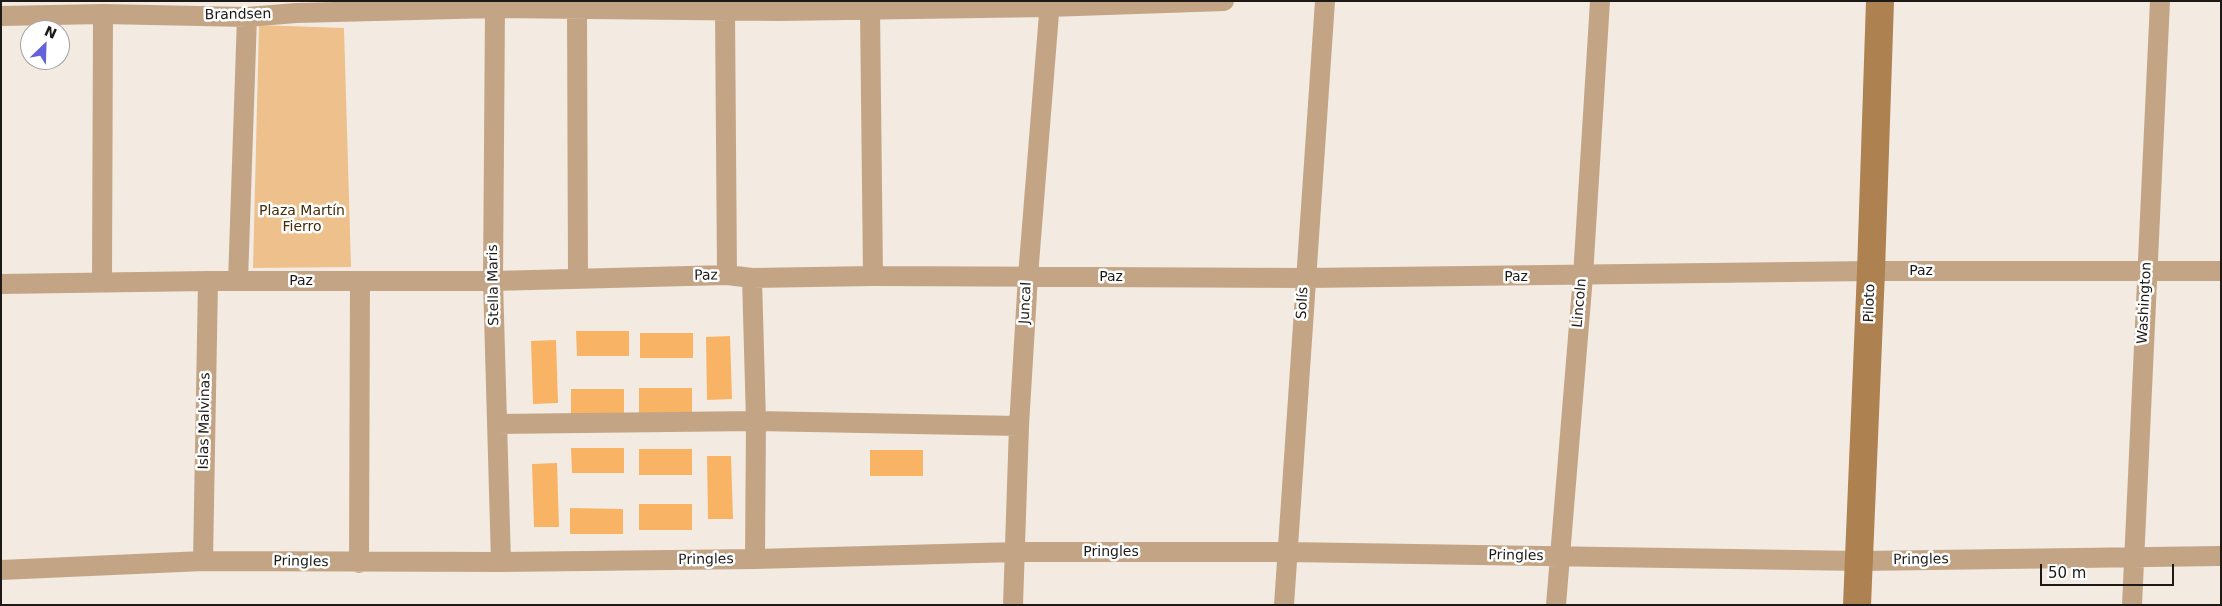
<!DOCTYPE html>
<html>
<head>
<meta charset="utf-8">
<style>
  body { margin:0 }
  #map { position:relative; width:2222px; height:606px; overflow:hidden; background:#f3ebe2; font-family:"DejaVu Sans",sans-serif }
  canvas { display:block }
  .frame { position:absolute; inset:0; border:2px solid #1c1916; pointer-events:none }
  .north { position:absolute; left:20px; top:20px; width:50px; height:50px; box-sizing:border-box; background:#fff; border:1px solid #a4a3a2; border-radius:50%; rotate:24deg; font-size:14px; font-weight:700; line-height:20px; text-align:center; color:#1c1916 }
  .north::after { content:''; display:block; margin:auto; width:18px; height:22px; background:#6362db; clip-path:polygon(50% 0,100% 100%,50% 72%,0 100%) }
  .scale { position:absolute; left:2040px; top:564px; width:134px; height:22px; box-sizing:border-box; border:2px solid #1c1916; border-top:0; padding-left:6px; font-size:15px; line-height:18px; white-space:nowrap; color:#1c1916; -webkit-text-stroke:4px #fff; paint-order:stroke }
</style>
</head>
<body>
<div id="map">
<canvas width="2222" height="606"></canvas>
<div class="frame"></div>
<div class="north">N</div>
<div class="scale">50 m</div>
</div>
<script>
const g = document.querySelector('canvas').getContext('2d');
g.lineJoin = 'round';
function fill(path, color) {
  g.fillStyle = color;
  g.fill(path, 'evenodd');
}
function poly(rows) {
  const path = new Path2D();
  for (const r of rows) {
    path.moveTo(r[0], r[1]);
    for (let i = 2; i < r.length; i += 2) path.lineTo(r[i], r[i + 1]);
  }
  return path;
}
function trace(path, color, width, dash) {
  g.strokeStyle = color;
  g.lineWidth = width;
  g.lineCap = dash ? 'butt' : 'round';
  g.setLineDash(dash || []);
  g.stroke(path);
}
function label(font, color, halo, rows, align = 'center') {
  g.font = font + ' "DejaVu Sans",sans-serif';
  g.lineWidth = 5;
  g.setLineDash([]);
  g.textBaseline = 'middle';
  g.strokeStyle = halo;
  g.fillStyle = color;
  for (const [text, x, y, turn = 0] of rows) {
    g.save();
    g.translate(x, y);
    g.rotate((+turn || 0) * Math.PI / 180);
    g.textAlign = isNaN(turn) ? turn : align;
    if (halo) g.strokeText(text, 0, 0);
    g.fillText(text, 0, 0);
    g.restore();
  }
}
fill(poly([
  [259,25,344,28,351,267,253,268]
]), '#eec08c');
fill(poly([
  [576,331,629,331,629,356,577,356],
  [640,333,693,333,693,358,640,358],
  [730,336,732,399,707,400,706,337],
  [556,340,558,403,533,404,531,341],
  [639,388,692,388,692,414,639,414],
  [571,389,624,389,624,414,571,415],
  [571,448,624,448,624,473,572,473],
  [639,449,692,449,692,475,639,475],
  [870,450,923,450,923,476,870,476],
  [707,456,731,456,733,519,708,519],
  [557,463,559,527,534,527,532,464],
  [639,504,692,504,692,530,639,530],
  [570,508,623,509,623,534,570,534]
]), '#f8b464');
trace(poly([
  [495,8,493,281,501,562],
  [577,8,578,279],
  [870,9,873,276],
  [725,11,727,275],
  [1,16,103,14,247,17,296,13,495,8,778,11,1049,7,1224,1],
  [752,278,756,421,755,559],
  [102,281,103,14],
  [238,281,247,17],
  [1,284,208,281,493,281,727,275,752,278,873,276,1305,278,1871,271,2221,271],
  [497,424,756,421,1019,426],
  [203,561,208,281],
  [359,563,360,281],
  [1,570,203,561,501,562,755,559,1016,552,1288,552,1860,561,2221,556],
  [1013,605,1019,426,1028,276,1050,1],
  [1284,605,1325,1],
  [1556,605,1583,276,1600,1],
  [2132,605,2160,1]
]), '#c3a585', 20);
trace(poly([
  [1857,605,1871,271,1880,1]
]), '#ad8150', 28);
label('14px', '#1c1916', '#fff', [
  ["Brandsen",238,15,-1],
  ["Paz",1921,271],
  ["Paz",706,276,-1],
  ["Paz",1111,277],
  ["Paz",1516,277],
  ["Paz",301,281],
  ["Stella Maris",494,285,-91],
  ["Juncal",1026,303,-87],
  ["Solís",1303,303,-87],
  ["Lincoln",1580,303,-85],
  ["Piloto",1870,303,-88],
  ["Washington",2145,303,-87],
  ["Islas Malvinas",205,421,-89],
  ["Pringles",1111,552],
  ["Pringles",1516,556,1],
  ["Pringles",706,560,-1],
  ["Pringles",1921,560,-1],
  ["Pringles",301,562,1]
]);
label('14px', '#462b07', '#fff', [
  ["Plaza Martín",302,211],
  ["Fierro",302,227]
]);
</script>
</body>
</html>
